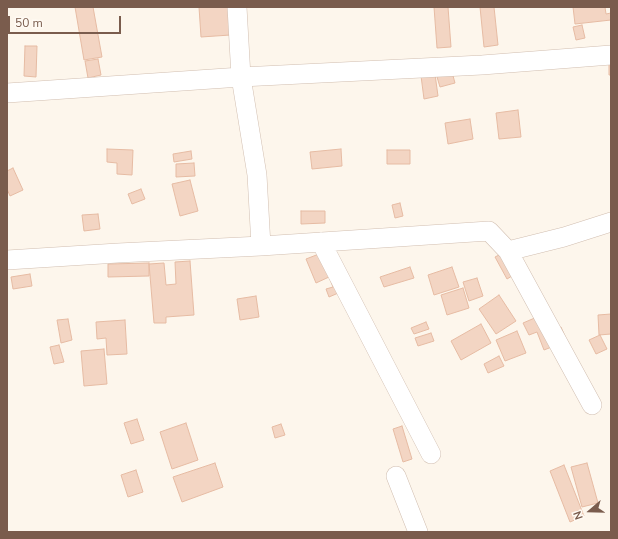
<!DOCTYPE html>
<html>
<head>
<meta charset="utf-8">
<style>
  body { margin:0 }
  #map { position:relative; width:618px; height:539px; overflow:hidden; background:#fdf6ec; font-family:"Nunito Sans",sans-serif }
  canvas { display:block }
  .frame { position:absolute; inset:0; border:8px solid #7a5c4d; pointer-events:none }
  .north { position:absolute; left:570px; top:491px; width:40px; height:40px; -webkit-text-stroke:3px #fffaf3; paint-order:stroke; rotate:250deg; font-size:11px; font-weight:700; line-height:16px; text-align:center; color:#7a5c4d }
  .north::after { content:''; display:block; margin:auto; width:14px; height:18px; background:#7a5c4d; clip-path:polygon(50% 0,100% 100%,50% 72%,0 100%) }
  .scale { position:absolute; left:8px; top:16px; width:113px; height:18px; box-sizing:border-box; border:2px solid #7a5c4d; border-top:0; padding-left:5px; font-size:12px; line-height:14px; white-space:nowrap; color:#7a5c4d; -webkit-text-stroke:3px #fffaf3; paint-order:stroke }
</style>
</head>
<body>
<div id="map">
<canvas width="618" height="539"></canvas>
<div class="frame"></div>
<div class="north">N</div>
<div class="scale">50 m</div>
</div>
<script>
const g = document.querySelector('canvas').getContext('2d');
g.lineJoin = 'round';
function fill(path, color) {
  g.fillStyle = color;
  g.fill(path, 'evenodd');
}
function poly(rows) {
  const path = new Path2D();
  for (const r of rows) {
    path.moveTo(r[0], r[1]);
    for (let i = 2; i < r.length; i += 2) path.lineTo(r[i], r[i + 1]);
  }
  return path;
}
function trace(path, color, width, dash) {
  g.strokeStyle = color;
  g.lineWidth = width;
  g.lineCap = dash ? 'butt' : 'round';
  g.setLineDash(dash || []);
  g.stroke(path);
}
const building = poly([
  [75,7,93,7,102,57,84,60,75,7],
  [199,7,244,7,245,34,201,37,199,7],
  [434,7,448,7,451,47,437,48,434,7],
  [480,7,494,7,498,45,484,47,480,7],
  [573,7,605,7,606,14,611,13,611,20,575,24,573,7],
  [582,25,585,38,576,40,573,27,582,25],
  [25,46,37,46,36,77,24,76,25,46],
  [98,59,101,75,88,78,85,61,98,59],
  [609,64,611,64,611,75,609,75,609,64],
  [452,72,455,83,440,87,437,77,452,72],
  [435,74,438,96,424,99,421,76,435,74],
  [518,110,521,137,499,139,496,113,518,110],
  [470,119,473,139,448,144,445,123,470,119],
  [107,149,133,150,132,175,117,174,117,163,107,162,107,149],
  [341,149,342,166,312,169,310,152,341,149],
  [387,150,410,150,410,164,387,164,387,150],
  [191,151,192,159,174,162,173,154,191,151],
  [194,163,195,176,176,177,176,164,194,163],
  [13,168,23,190,10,196,7,189,7,171,13,168],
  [190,180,198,211,180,216,172,184,190,180],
  [141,189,145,199,132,204,128,194,141,189],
  [400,203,403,216,395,218,392,205,400,203],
  [301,211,325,211,325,223,301,224,301,211],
  [98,214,100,229,84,231,82,215,98,214],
  [511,249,522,270,507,279,495,257,511,249],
  [319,254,350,288,329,297,326,289,333,287,329,277,316,283,306,259,319,254],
  [190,261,194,315,166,317,166,323,154,323,149,264,164,263,166,285,176,284,175,262,190,261],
  [149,263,149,276,108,277,108,264,149,263],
  [410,267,414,278,384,287,380,277,410,267],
  [452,267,459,287,434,295,428,275,452,267],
  [30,274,32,286,13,289,11,277,30,274],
  [477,278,483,296,469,301,463,282,477,278],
  [463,288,469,308,447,315,441,295,463,288],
  [499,295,516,321,496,334,479,309,499,295],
  [256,296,259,317,240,320,237,299,256,296],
  [611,314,611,334,599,335,598,315,611,314],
  [537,317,545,334,561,327,567,341,544,350,537,332,529,335,523,323,537,317],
  [68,319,72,340,61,343,57,320,68,319],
  [125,320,127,354,107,355,106,338,97,339,96,322,125,320],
  [426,322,429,329,414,334,411,328,426,322],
  [481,324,491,343,461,360,451,341,481,324],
  [517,331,526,353,505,361,496,340,517,331],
  [431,333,434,341,418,346,415,338,431,333],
  [600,335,607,349,596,354,589,340,600,335],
  [59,345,64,362,54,364,50,347,59,345],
  [104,349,107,384,84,386,81,351,104,349],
  [499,356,504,366,488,373,484,364,499,356],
  [137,419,144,440,131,444,124,423,137,419],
  [186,423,198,460,172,469,160,432,186,423],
  [281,424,285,435,275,438,272,427,281,424],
  [402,426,412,459,403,462,393,429,402,426],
  [215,463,223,487,182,502,173,477,215,463],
  [587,463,598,503,582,507,571,467,587,463],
  [564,465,584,516,570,522,550,471,564,465],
  [136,470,143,492,128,497,121,475,136,470]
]);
fill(building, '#f3d5c3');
trace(building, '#e6bba3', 1);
const minor = poly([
  [237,7,241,77,257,175,261,246],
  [7,93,241,77,482,65,611,55],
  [321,242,431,454],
  [508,251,564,237,611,222],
  [7,260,118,253,261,246,489,231,508,251,592,405],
  [396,476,418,532]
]);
trace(minor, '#d1beb0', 20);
trace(minor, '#fff', 19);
</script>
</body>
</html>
